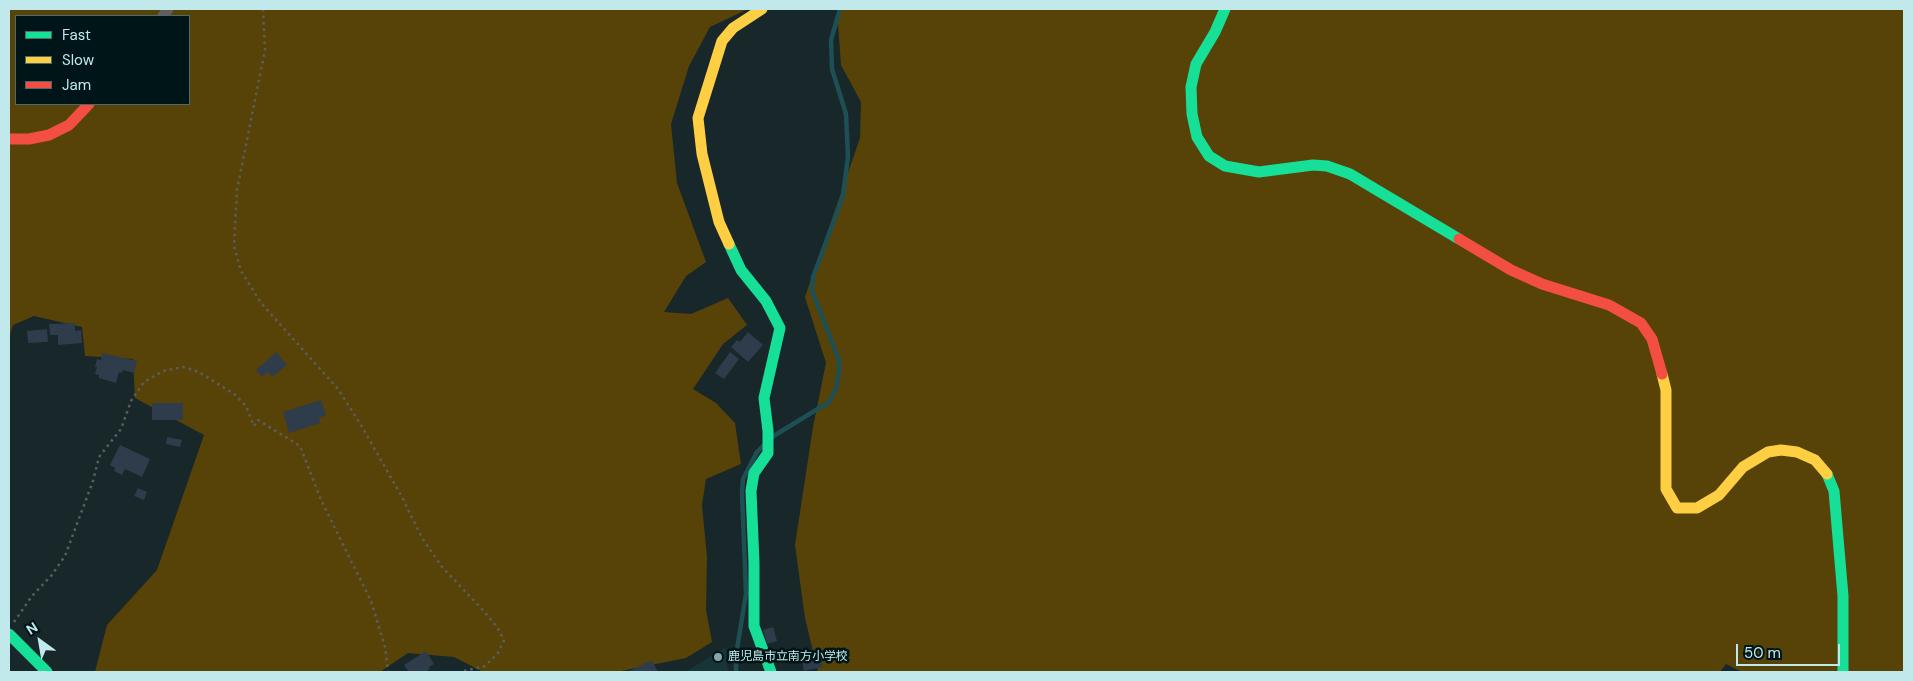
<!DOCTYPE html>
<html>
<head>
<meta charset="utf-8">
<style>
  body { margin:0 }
  #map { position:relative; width:1913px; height:681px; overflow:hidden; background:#182729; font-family:"DM Sans",sans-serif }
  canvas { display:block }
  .frame { position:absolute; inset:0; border:10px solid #c1e9ec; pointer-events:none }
  .legend { position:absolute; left:15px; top:15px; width:175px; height:90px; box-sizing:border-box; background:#001517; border:1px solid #4d6a6c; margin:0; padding:6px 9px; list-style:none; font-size:15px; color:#c1e9ec }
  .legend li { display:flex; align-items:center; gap:10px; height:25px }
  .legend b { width:25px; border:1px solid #4d6a6c }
  .north { position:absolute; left:15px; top:616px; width:50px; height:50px; -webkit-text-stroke:4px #001517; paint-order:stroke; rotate:328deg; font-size:14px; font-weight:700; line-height:20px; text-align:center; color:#c1e9ec }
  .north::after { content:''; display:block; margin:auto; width:18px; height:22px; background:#c1e9ec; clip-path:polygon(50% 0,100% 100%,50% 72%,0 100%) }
  .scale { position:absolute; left:1736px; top:644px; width:104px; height:22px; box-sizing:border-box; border:2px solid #c1e9ec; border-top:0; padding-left:6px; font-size:15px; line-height:18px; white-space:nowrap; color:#c1e9ec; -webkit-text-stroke:4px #001517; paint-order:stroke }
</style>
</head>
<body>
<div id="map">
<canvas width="1913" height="681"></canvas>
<div class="frame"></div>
<ul class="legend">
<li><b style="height:6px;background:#16e098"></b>Fast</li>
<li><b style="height:6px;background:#ffcf43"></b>Slow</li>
<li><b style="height:6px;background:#f24e42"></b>Jam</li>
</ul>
<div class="north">N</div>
<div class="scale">50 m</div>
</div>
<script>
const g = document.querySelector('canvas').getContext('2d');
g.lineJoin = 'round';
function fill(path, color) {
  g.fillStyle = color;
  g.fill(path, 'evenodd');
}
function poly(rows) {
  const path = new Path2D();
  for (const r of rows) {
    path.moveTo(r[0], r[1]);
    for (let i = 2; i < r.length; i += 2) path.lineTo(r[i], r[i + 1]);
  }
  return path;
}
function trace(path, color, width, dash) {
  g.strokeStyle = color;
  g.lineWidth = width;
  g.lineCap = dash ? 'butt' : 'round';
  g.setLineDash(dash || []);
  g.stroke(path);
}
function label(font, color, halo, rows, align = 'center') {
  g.font = font + ' "DM Sans","Noto Sans JP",sans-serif';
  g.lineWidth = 5;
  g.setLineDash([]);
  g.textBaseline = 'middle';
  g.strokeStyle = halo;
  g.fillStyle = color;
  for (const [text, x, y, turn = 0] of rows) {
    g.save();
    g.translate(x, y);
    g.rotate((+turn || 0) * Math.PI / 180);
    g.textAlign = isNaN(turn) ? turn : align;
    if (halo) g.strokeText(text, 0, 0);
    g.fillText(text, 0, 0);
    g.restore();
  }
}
fill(poly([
  [726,647,727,666,729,672,685,672]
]), '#173437');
fill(poly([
  [9,9,748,9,710,27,689,66,671,124,677,183,706,262,686,276,664,312,691,314,728,298,747,325,723,344,693,389,716,403,735,423,741,464,706,479,702,505,707,557,706,610,712,642,686,658,616,672,483,672,454,657,408,653,380,672,95,672,107,625,157,570,204,435,135,398,133,359,85,356,82,327,34,316,13,325,9,337],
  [16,16,189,16,189,104,16,104],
  [837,9,1904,9,1904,672,1742,672,1726,664,1720,672,818,672,805,618,795,545,813,427,826,363,805,297,860,138,861,102,841,65]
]), '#574308');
trace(poly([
  [772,437,829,402,836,389,839,371,839,360,812,291,813,277,843,196,848,156,846,114,832,69,831,40,840,9],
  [736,672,736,655,746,594,742,493,743,479,757,452,765,444]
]), '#1d4f54', 4.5);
fill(poly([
  [75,323,75,331,81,330,82,343,58,345,58,335,50,335,49,324],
  [47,329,48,342,28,343,27,331],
  [748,332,763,345,748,362,731,347,737,340,740,342],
  [276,352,287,365,272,377,268,372,262,377,256,370],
  [730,352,739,359,724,379,715,373],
  [102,353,137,361,134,373,123,370,122,373,119,372,116,383,99,378,99,375,95,374,97,367,95,367,97,359,101,360],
  [321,400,326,415,319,418,320,423,289,433,283,412],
  [152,403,183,403,183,420,152,420],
  [167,437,182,440,180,447,166,444],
  [120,445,150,459,142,477,125,469,122,475,114,471,115,468,110,465],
  [138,488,147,492,144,500,134,496],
  [773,627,777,641,767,644,763,630],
  [819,648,823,667,804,671,800,651],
  [426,651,434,664,429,667,430,669,425,672,409,672,404,665],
  [652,660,658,672,627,672]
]), '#2e3c4b');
trace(poly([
  [263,9,265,50,237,190,234,246,241,271,261,303,338,389,361,425,402,497,422,538,442,567,481,608,497,627,504,640,498,653,485,666,460,672],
  [14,622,32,596,51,576,65,556,93,481,99,457,121,429,131,401,144,382,163,371,183,367,199,372,234,394,246,406,254,426,258,420,300,446,321,500,371,601,385,647,388,672]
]), '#5d5d5d', 2.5, [2.5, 4]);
trace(poly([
  [163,16,168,9]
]), '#645d5c', 11);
trace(poly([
  [1225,9,1215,32,1196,64,1191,87,1192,114,1197,137,1209,156,1225,166,1259,172,1313,165,1327,166,1350,174,1459,239],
  [729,244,741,270,766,301,780,328,764,398,768,431,768,453,754,473,751,491,754,563,754,626,771,672],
  [1827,474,1834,491,1843,596,1843,672],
  [9,634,47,672]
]), '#16e098', 11);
trace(poly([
  [729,244,719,222,702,154,698,118,722,41,733,28,762,9],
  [1662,374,1666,390,1666,489,1677,508,1697,508,1719,495,1743,467,1768,452,1781,450,1797,452,1815,460,1827,474]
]), '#ffcf43', 11);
trace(poly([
  [9,139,29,139,49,135,69,125,89,104],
  [1459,239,1511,270,1542,284,1609,305,1641,323,1652,339,1662,374]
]), '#f24e42', 11);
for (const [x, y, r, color] of [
  [718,657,5,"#86a5a8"]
]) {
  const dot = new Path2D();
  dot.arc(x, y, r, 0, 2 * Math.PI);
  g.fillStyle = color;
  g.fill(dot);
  trace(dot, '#001517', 2);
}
label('12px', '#c1e9ec', '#001517', [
  ["鹿児島市立南方小学校",728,657]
], 'left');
</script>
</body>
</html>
